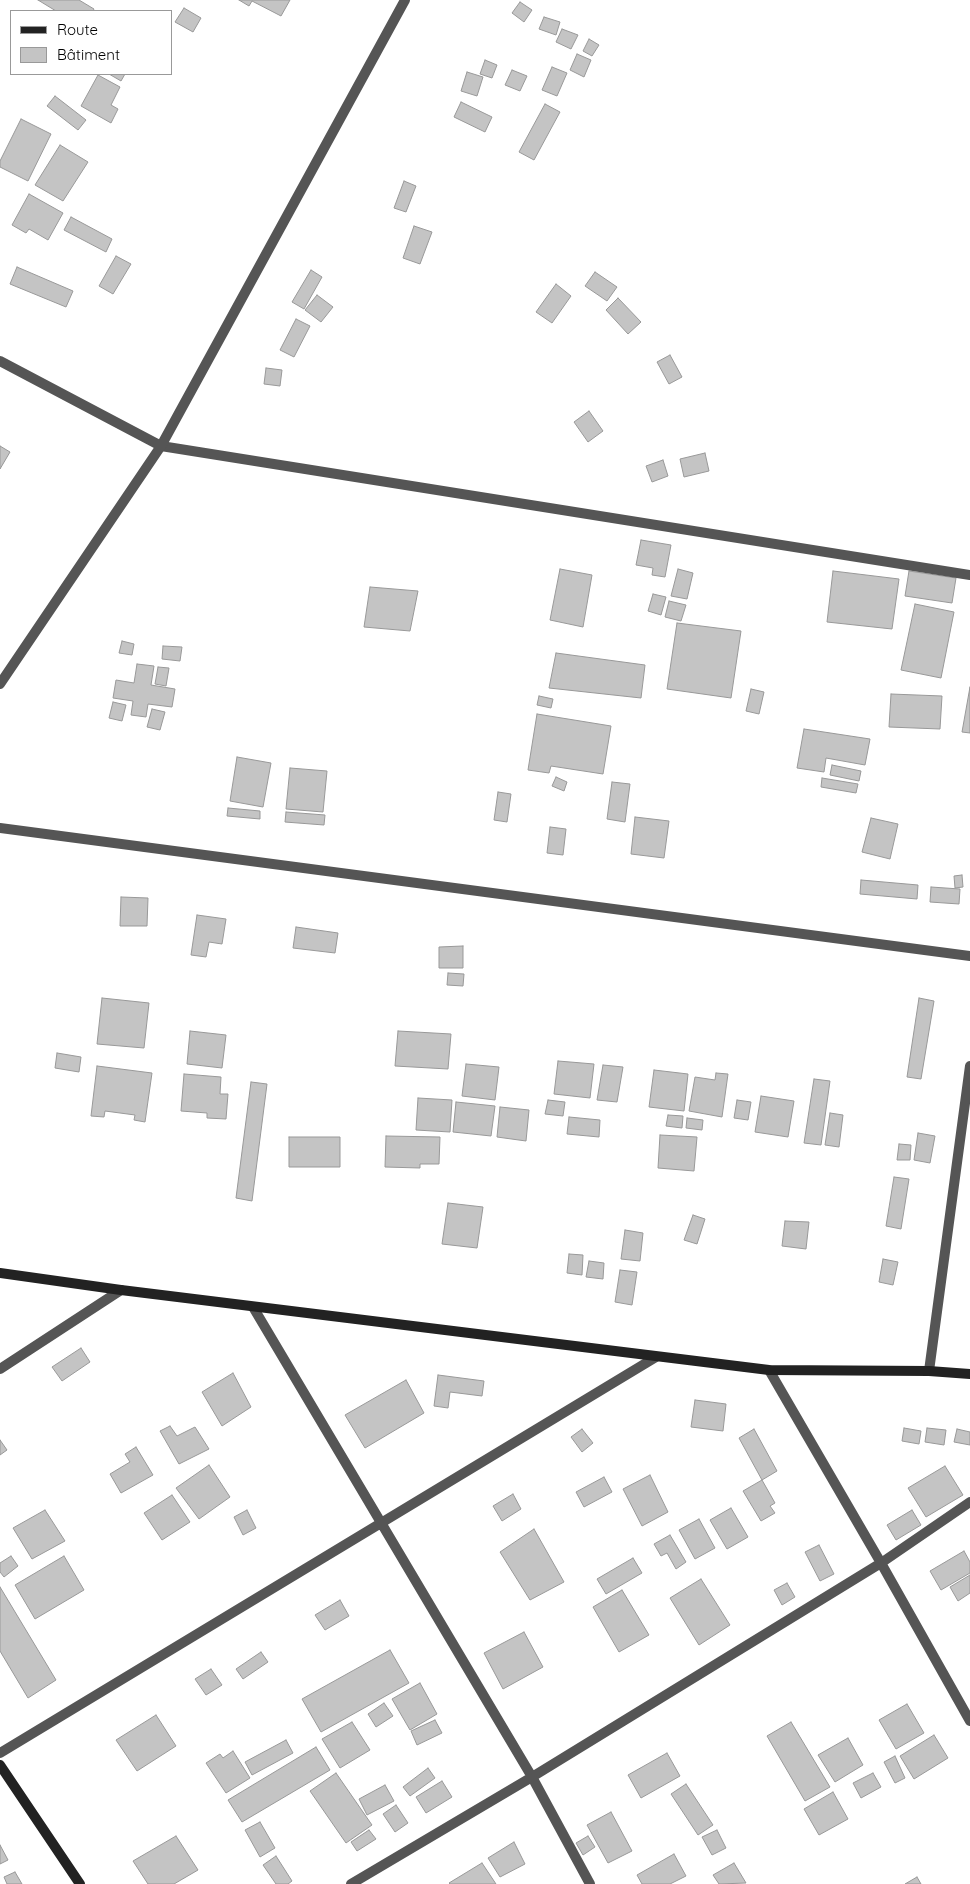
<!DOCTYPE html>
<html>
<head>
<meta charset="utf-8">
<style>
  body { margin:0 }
  #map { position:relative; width:970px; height:1884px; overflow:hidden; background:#fff; font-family:Quicksand,sans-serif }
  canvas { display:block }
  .legend { position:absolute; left:10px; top:10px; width:162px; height:65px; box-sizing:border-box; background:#fff; border:1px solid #999; margin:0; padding:6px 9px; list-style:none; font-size:15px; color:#000 }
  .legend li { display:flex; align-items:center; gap:10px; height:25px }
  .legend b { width:25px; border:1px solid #999 }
</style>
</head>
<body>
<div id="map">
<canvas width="970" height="1884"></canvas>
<ul class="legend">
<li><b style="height:6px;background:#222"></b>Route</li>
<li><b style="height:14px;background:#c4c4c4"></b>Bâtiment</li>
</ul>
</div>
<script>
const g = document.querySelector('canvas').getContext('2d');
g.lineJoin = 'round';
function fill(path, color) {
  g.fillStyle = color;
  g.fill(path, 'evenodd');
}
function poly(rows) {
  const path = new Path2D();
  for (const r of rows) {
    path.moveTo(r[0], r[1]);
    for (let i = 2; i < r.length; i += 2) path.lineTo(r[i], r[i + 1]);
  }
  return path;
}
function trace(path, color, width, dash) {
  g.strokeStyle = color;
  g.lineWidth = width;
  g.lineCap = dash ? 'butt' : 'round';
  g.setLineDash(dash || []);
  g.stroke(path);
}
const building = poly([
  [38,0,79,0,94,9,93,11,56,11,38,0],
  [239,0,290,0,281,16,252,1,249,6,239,0],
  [520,2,532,10,524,22,512,13,520,2],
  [184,8,201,18,193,32,175,22,184,8],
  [544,17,560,22,556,35,539,29,544,17],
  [562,29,578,35,571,49,556,42,562,29],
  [589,39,599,45,592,56,583,51,589,39],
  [577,54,591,60,584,77,570,70,577,54],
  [485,60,497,65,492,78,480,74,485,60],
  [552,67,567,73,557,96,542,90,552,67],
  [512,70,527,76,520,91,505,85,512,70],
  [467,72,483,77,477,96,461,91,467,72],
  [109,74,125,74,121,81,109,74],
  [98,75,120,87,111,105,118,109,111,123,81,106,98,75],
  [55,96,86,120,78,130,47,106,55,96],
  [461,102,492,117,485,132,454,117,461,102],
  [545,104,560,112,534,160,519,152,545,104],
  [21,119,51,134,28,181,0,167,0,161,21,119],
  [60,145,88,162,63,201,35,185,60,145],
  [404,181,416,186,406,212,394,208,404,181],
  [29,194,63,213,48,240,29,229,26,233,12,225,29,194],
  [71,217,112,239,106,252,64,230,71,217],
  [414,226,432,232,420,264,403,258,414,226],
  [116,256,131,264,113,294,99,286,116,256],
  [17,267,73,291,66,307,10,284,17,267],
  [311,270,322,277,304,309,292,302,311,270],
  [595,272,617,287,607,301,585,286,595,272],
  [556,284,571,296,552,323,536,312,556,284],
  [317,295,333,307,321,322,305,310,317,295],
  [618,298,641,322,628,334,606,310,618,298],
  [296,319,310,326,294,357,280,350,296,319],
  [670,355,682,377,669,384,657,362,670,355],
  [266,368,282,370,280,386,264,384,266,368],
  [589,411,603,431,588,442,574,422,589,411],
  [0,446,10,452,0,469,0,446],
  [705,453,709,471,684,477,680,459,705,453],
  [663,460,668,476,652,482,646,466,663,460],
  [641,540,671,545,665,577,652,575,653,568,636,565,641,540],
  [560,569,592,575,583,627,550,620,560,569],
  [678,569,693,573,687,599,671,596,678,569],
  [833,571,899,579,892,629,827,622,833,571],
  [909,571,956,578,952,603,905,596,909,571],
  [370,587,418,591,410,631,364,627,370,587],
  [653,594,666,597,661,615,648,611,653,594],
  [669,601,686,605,681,621,665,617,669,601],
  [915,604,954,612,941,678,901,670,915,604],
  [677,623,741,631,731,698,667,689,677,623],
  [122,641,134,644,132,655,119,653,122,641],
  [163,646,182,647,180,661,162,659,163,646],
  [556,653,645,665,641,698,549,688,556,653],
  [137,664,154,666,151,685,175,689,172,707,148,704,146,717,131,715,133,701,113,698,116,680,134,683,137,664],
  [158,667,169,668,166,686,155,684,158,667],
  [970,687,970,733,962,732,970,687],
  [751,689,764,692,759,714,746,711,751,689],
  [891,694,942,696,940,729,889,727,891,694],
  [539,696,553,699,551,708,537,705,539,696],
  [113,702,126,705,122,721,109,718,113,702],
  [152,709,165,712,160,730,147,727,152,709],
  [537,714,611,726,603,774,551,766,549,773,528,770,537,714],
  [804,729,870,739,865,765,826,758,824,772,797,768,804,729],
  [237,757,271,763,263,807,230,801,237,757],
  [832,765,861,771,859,781,830,775,832,765],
  [290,768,327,771,323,812,286,809,290,768],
  [556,777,567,782,564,791,552,786,556,777],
  [822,778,858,784,856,793,821,787,822,778],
  [612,782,630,784,625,822,607,819,612,782],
  [498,792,511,794,507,822,494,820,498,792],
  [228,808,260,811,260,819,227,816,228,808],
  [286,812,325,815,324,825,285,822,286,812],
  [635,817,669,821,664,858,631,854,635,817],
  [871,818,898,824,890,859,862,852,871,818],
  [550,827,566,829,563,855,547,853,550,827],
  [962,875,963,887,955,888,954,876,962,875],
  [861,880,918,885,917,899,860,894,861,880],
  [931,887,960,889,959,904,930,902,931,887],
  [121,897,148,898,147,926,120,926,121,897],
  [197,915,226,919,222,944,209,942,206,957,191,955,197,915],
  [296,927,338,933,335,953,293,948,296,927],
  [463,946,463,968,439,968,439,947,463,946],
  [448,973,464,974,463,986,447,985,448,973],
  [102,998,149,1003,144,1048,97,1044,102,998],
  [919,998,934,1001,921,1079,907,1077,919,998],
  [190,1031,226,1035,222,1068,187,1064,190,1031],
  [398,1031,451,1034,448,1069,395,1066,398,1031],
  [57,1053,81,1057,79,1072,55,1068,57,1053],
  [558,1061,594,1064,590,1098,554,1094,558,1061],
  [466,1064,499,1067,495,1100,462,1096,466,1064],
  [603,1065,623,1067,617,1102,597,1100,603,1065],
  [97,1066,152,1073,145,1122,134,1120,135,1115,105,1111,104,1117,91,1116,97,1066],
  [654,1070,688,1074,684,1111,649,1107,654,1070],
  [716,1073,728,1074,722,1117,689,1111,695,1077,715,1080,716,1073],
  [184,1074,221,1077,220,1094,228,1094,226,1119,207,1118,207,1113,181,1111,184,1074],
  [814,1079,830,1081,821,1145,804,1143,814,1079],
  [251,1082,267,1084,252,1201,236,1198,251,1082],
  [761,1096,794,1101,788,1137,755,1132,761,1096],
  [418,1098,452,1100,450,1132,416,1130,418,1098],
  [548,1100,565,1102,563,1116,545,1114,548,1100],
  [737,1100,751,1102,748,1120,734,1118,737,1100],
  [456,1102,495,1106,491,1136,453,1132,456,1102],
  [500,1107,529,1110,526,1141,497,1137,500,1107],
  [830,1113,843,1115,839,1147,825,1145,830,1113],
  [668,1115,683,1116,682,1128,666,1126,668,1115],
  [569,1117,600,1120,599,1137,567,1134,569,1117],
  [687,1118,703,1120,702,1130,686,1128,687,1118],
  [918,1133,935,1136,930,1163,914,1160,918,1133],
  [660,1135,697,1137,694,1171,658,1168,660,1135],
  [386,1136,440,1137,439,1164,420,1164,420,1168,385,1167,386,1136],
  [289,1137,340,1137,340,1167,289,1167,289,1137],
  [899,1144,911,1145,910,1160,897,1160,899,1144],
  [894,1177,909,1179,901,1229,886,1226,894,1177],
  [448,1203,483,1207,477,1248,442,1244,448,1203],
  [693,1215,705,1219,697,1244,684,1240,693,1215],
  [785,1221,809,1222,806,1249,782,1246,785,1221],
  [625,1230,643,1233,640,1261,621,1259,625,1230],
  [569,1254,583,1255,582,1275,567,1273,569,1254],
  [883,1259,898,1262,893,1285,879,1282,883,1259],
  [589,1261,604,1263,603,1279,586,1277,589,1261],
  [620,1270,637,1272,632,1305,615,1302,620,1270],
  [81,1348,90,1362,62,1381,52,1367,81,1348],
  [233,1373,251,1407,222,1426,202,1392,233,1373],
  [438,1375,484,1381,482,1396,450,1392,448,1408,434,1406,438,1375],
  [406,1380,424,1413,365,1448,345,1415,406,1380],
  [695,1400,726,1404,723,1431,691,1427,695,1400],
  [170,1426,177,1436,195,1427,209,1449,179,1464,160,1431,170,1426],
  [904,1428,921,1431,919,1444,902,1441,904,1428],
  [927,1428,946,1430,944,1445,925,1442,927,1428],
  [582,1429,593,1443,582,1452,571,1437,582,1429],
  [754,1429,777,1471,762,1480,739,1438,754,1429],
  [957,1429,970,1432,970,1445,954,1442,957,1429],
  [0,1440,7,1450,0,1455,0,1440],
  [136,1447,153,1475,121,1493,110,1474,130,1462,125,1454,136,1447],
  [209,1465,230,1497,199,1519,176,1488,209,1465],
  [945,1466,963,1495,926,1517,908,1488,945,1466],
  [650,1475,668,1512,642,1526,623,1489,650,1475],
  [604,1477,612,1492,584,1507,576,1492,604,1477],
  [762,1480,775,1503,770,1506,775,1513,761,1521,743,1491,762,1480],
  [513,1494,521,1509,502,1521,493,1506,513,1494],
  [172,1495,190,1522,162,1540,144,1513,172,1495],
  [731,1508,748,1537,727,1549,710,1520,731,1508],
  [45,1510,65,1541,32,1559,13,1528,45,1510],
  [247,1510,256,1528,243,1535,234,1517,247,1510],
  [912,1510,921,1525,896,1540,887,1525,912,1510],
  [699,1519,715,1548,695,1559,679,1530,699,1519],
  [534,1529,564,1582,530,1600,500,1552,534,1529],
  [670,1535,686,1562,676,1569,667,1553,661,1556,654,1544,670,1535],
  [819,1545,834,1574,820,1581,805,1552,819,1545],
  [964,1551,970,1562,970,1573,941,1590,930,1571,964,1551],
  [11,1556,18,1566,4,1577,0,1572,0,1563,11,1556],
  [64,1556,84,1590,35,1619,15,1585,64,1556],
  [633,1558,642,1573,606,1594,597,1579,633,1558],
  [970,1575,970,1593,958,1601,950,1587,970,1575],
  [701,1579,730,1625,699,1645,670,1598,701,1579],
  [787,1583,795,1597,782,1605,774,1590,787,1583],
  [0,1587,56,1680,28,1698,0,1651,0,1587],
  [622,1590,649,1635,619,1652,593,1607,622,1590],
  [340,1600,349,1616,325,1630,315,1615,340,1600],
  [524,1632,543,1667,503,1689,484,1653,524,1632],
  [390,1650,409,1683,321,1732,302,1699,390,1650],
  [261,1652,268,1662,243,1679,236,1669,261,1652],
  [211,1669,222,1685,206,1695,195,1679,211,1669],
  [420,1683,437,1714,410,1730,392,1699,420,1683],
  [384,1703,393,1716,376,1727,368,1714,384,1703],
  [907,1704,924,1733,896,1749,879,1720,907,1704],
  [156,1715,176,1746,137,1771,116,1740,156,1715],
  [435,1720,442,1733,417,1745,411,1731,435,1720],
  [352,1722,370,1750,340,1768,322,1739,352,1722],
  [791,1722,830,1787,805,1801,767,1736,791,1722],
  [934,1735,948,1758,914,1779,900,1756,934,1735],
  [848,1738,863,1765,835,1782,818,1755,848,1738],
  [286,1740,293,1753,252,1775,245,1762,286,1740],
  [316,1747,330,1770,242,1822,228,1800,316,1747],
  [233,1751,250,1778,226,1793,206,1763,220,1754,223,1758,233,1751],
  [667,1753,680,1776,641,1798,628,1775,667,1753],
  [895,1756,905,1778,895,1783,884,1762,895,1756],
  [428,1768,435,1778,410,1796,403,1787,428,1768],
  [336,1773,372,1825,346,1843,310,1791,336,1773],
  [873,1773,881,1787,861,1798,853,1783,873,1773],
  [442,1781,452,1797,426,1813,416,1797,442,1781],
  [686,1784,713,1825,698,1835,671,1794,686,1784],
  [385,1785,394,1801,367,1815,359,1799,385,1785],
  [833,1792,848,1819,819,1835,804,1809,833,1792],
  [396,1805,408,1823,395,1832,383,1814,396,1805],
  [611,1812,632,1851,608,1863,587,1825,611,1812],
  [260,1822,275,1848,260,1857,245,1830,260,1822],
  [369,1830,376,1839,357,1851,351,1842,369,1830],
  [717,1830,726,1848,712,1855,702,1837,717,1830],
  [176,1836,198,1870,174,1884,148,1884,133,1861,176,1836],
  [588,1836,595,1847,583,1855,576,1843,588,1836],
  [514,1842,525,1864,500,1877,488,1858,514,1842],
  [0,1845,8,1860,0,1864,0,1845],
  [674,1854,686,1876,670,1884,642,1884,637,1875,674,1854],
  [276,1856,292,1881,288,1884,276,1884,263,1865,276,1856],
  [482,1863,496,1884,450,1884,449,1883,482,1863],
  [734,1863,746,1883,719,1884,713,1875,734,1863],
  [15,1872,22,1884,7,1884,4,1877,15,1872],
  [917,1877,921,1884,905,1884,917,1877]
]);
fill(building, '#c4c4c4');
trace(building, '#999', 1);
trace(poly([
  [161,446,970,575],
  [0,828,970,956],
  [929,1371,970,1066]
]), '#555', 10);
trace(poly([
  [0,361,161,446],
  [0,684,161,446,405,0],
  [253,1307,532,1777,590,1884],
  [0,1369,121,1290],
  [769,1370,881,1563,970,1721],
  [0,1753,656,1357],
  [351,1884,532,1777,881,1563,970,1502]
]), '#555', 10);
trace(poly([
  [0,1273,121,1290,769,1370,929,1371,970,1374],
  [0,1765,80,1884]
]), '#222', 10);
</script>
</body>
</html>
